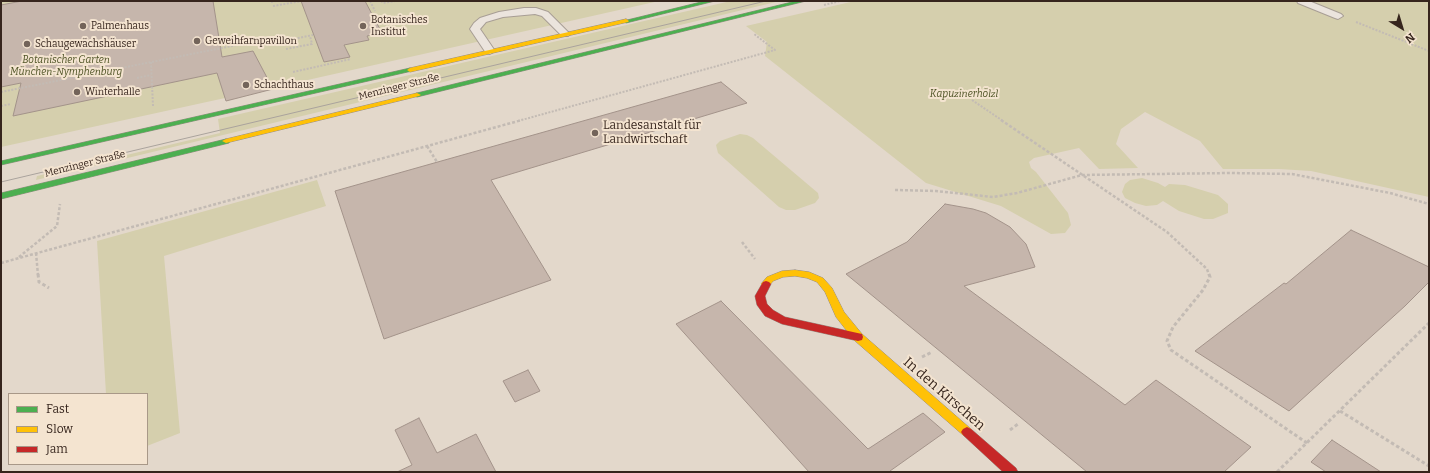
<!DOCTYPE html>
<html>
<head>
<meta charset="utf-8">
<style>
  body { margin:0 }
  #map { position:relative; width:1430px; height:473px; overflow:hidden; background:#e3d8cb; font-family:Bitter,serif }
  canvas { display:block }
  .frame { position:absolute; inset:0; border:2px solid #36251d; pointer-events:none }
  .legend { position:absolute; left:8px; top:393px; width:140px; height:72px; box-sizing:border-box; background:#f4e4d0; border:1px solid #a89888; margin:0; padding:5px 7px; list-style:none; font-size:12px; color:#36251d }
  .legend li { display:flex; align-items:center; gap:8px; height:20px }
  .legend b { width:20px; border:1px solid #a89888 }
  .north { position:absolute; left:1382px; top:8px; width:40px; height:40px; -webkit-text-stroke:3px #f4e4d0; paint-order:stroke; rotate:142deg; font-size:11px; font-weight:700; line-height:16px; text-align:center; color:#36251d }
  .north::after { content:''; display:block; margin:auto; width:14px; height:18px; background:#36251d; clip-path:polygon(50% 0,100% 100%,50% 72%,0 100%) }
</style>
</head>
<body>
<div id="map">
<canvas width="1430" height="473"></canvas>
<div class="frame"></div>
<ul class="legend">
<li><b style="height:5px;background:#4caf50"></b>Fast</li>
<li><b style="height:5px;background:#ffc107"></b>Slow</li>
<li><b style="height:5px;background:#c62828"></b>Jam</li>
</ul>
<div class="north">N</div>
</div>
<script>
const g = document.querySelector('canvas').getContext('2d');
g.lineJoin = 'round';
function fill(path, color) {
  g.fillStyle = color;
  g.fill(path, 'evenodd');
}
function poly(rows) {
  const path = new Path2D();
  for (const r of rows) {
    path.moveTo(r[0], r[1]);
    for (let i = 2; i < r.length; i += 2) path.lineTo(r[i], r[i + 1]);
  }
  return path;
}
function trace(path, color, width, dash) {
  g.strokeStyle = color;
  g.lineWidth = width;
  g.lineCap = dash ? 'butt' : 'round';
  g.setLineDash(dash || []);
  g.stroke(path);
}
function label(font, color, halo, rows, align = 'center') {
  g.font = font + ' Bitter,serif';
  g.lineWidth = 4;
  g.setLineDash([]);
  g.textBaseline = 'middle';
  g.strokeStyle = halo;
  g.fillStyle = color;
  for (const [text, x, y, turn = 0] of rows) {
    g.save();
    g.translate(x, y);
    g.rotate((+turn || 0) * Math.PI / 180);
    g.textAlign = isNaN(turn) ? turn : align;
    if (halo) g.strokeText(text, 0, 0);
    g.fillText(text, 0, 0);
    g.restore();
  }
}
fill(poly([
  [1,1,659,1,272,88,273,89,226,101,225,98,1,147],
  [731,1,780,1,36,180,37,176,220,133,218,119],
  [855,1,1429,1,1429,197,1311,171,1279,169,1223,169,1200,141,1145,112,1121,129,1116,144,1138,168,1099,169,1079,148,1034,158,1029,162,1031,168,1036,172,1068,213,1071,225,1065,233,1051,234,1001,206,926,183,765,56,767,42,746,26],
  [740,134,747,135,753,138,818,193,819,198,815,203,795,210,786,210,779,207,718,153,716,145,720,141],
  [1142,178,1158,183,1165,187,1169,184,1185,185,1218,195,1228,204,1228,213,1213,219,1204,219,1179,211,1163,201,1157,205,1146,206,1135,203,1125,198,1122,192,1125,184,1130,180],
  [317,180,326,206,164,256,180,433,147,446,147,394,106,394,97,241]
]), '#d5cfad');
const building = poly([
  [22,1,213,1,222,57,253,51,273,89,226,101,217,73,13,116,21,83,1,87,1,5,22,1],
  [301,1,365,1,382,33,367,36,369,40,344,45,350,57,324,62,301,1],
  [721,82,747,103,491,180,551,280,384,339,335,191,721,82],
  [945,204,973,209,986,213,1010,227,1026,244,1035,267,964,286,1125,405,1156,380,1251,447,1224,472,1087,472,846,274,907,242,945,204],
  [1351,230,1429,267,1429,282,1405,306,1289,411,1195,351,1284,283,1286,284,1351,230],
  [721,301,868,449,923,413,945,432,890,471,891,472,809,472,676,324,721,301],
  [528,370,540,391,515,402,503,381,528,370],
  [419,418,437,453,476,434,496,472,397,472,412,465,395,430,419,418],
  [1332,440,1381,472,1326,472,1311,462,1332,440]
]);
fill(building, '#c6b6ac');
trace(building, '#a3938a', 1);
const lane = poly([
  [1297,1,1309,1,1341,14,1343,16,1338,19,1335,18,1298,3,1297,1],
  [524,8,536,8,548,12,570,34,568,36,562,36,542,16,535,14,503,17,486,22,480,29,495,51,490,54,486,53,470,29,474,23,480,18,499,12,524,8]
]);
const fast = poly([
  [705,1,715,1,626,23,623,21,705,1],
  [796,1,806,1,417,97,413,95,417,93,796,1],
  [410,68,413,70,412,71,1,165,1,161,410,68],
  [226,139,230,141,229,143,1,199,1,193,226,139]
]);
const slow = poly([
  [626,19,629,21,628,22,410,72,407,70,410,68,626,19],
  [417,93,421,95,419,96,226,143,222,141,226,139,417,93],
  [795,270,809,272,823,278,832,288,844,312,862,334,971,429,973,432,971,435,967,437,963,435,854,340,836,317,825,292,817,282,807,278,795,276,783,277,773,281,769,286,766,287,763,286,761,284,767,277,782,271,795,270]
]);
const jam = poly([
  [766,281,769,282,771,284,765,296,767,304,773,310,785,317,862,334,863,337,862,340,858,341,782,324,765,316,757,305,755,296,763,282,766,281],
  [967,427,971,429,1016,468,1018,472,1003,472,963,435,961,432,963,429,967,427]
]);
trace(lane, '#a89e95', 2);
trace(fast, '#978d84', 1);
trace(slow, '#978d84', 1);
trace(jam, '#978d84', 1);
trace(poly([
  [370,1,375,11],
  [381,1,383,3,395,1],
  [271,2,276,1],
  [824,5,840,1],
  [273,6,302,1],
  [1356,22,1429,51],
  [284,41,313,35],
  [286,49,312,44,310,36],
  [151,62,153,106],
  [293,72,351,59],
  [137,78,151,75],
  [1,92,282,36],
  [972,100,1003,121],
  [1,106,11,104],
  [518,121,775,50,754,34]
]), '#c3bbb4', 2, [2, 1.5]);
trace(poly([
  [1001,120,1167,232,1207,269,1209,275],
  [427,146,437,162],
  [895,190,936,191,993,197,1017,193,1082,175,1230,173,1292,174,1390,193,1429,204],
  [742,242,755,259],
  [36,253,38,275],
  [19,257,57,226,60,204],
  [1,263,522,120]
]), '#c3bbb4', 2.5, [3, 2]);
trace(poly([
  [38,274,39,282,49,288],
  [1209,274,1210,277,1203,290,1173,327,1167,341,1171,350,1307,443],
  [922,357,932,352],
  [1340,411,1429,466],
  [1010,430,1018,424],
  [1277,472,1429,323]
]), '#c3bbb4', 3, [3.5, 2.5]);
fill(lane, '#ebe4dd');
fill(fast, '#4caf50');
fill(slow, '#ffc107');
fill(jam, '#c62828');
trace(poly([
  [1,182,766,1]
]), '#aaa39d', 1);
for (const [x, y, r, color] of [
  [83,26,4,"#73645a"],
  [363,26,4,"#73645a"],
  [197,41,4,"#73645a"],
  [27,44,4,"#73645a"],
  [246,85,4,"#73645a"],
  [77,92,4,"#73645a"],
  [595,133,4,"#73645a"]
]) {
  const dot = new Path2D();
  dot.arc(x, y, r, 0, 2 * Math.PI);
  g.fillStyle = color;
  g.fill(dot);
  trace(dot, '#f4e4d0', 1.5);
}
label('10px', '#36251d', '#f4e4d0', [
  ["Botanisches",371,20],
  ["Institut",371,32],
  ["Palmenhaus",91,26],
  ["Geweihfarnpavillon",205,41],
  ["Schaugewächshäuser",35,44],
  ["Schachthaus",254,85],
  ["Winterhalle",85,92]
], 'left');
label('italic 10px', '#4d5224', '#f4e4d0', [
  ["Botanischer Garten",66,60],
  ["München-Nymphenburg",66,72],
  ["Kapuzinerhölzl",964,94]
]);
label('10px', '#36251d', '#f4e4d0', [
  ["Menzinger Straße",399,87,-14],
  ["Menzinger Straße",85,164,-14]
]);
label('12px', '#36251d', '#f4e4d0', [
  ["Landesanstalt für",603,126],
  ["Landwirtschaft",603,140]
], 'left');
label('14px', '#36251d', '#f4e4d0', [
  ["In den Kirschen",944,394,41]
]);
</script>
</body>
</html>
